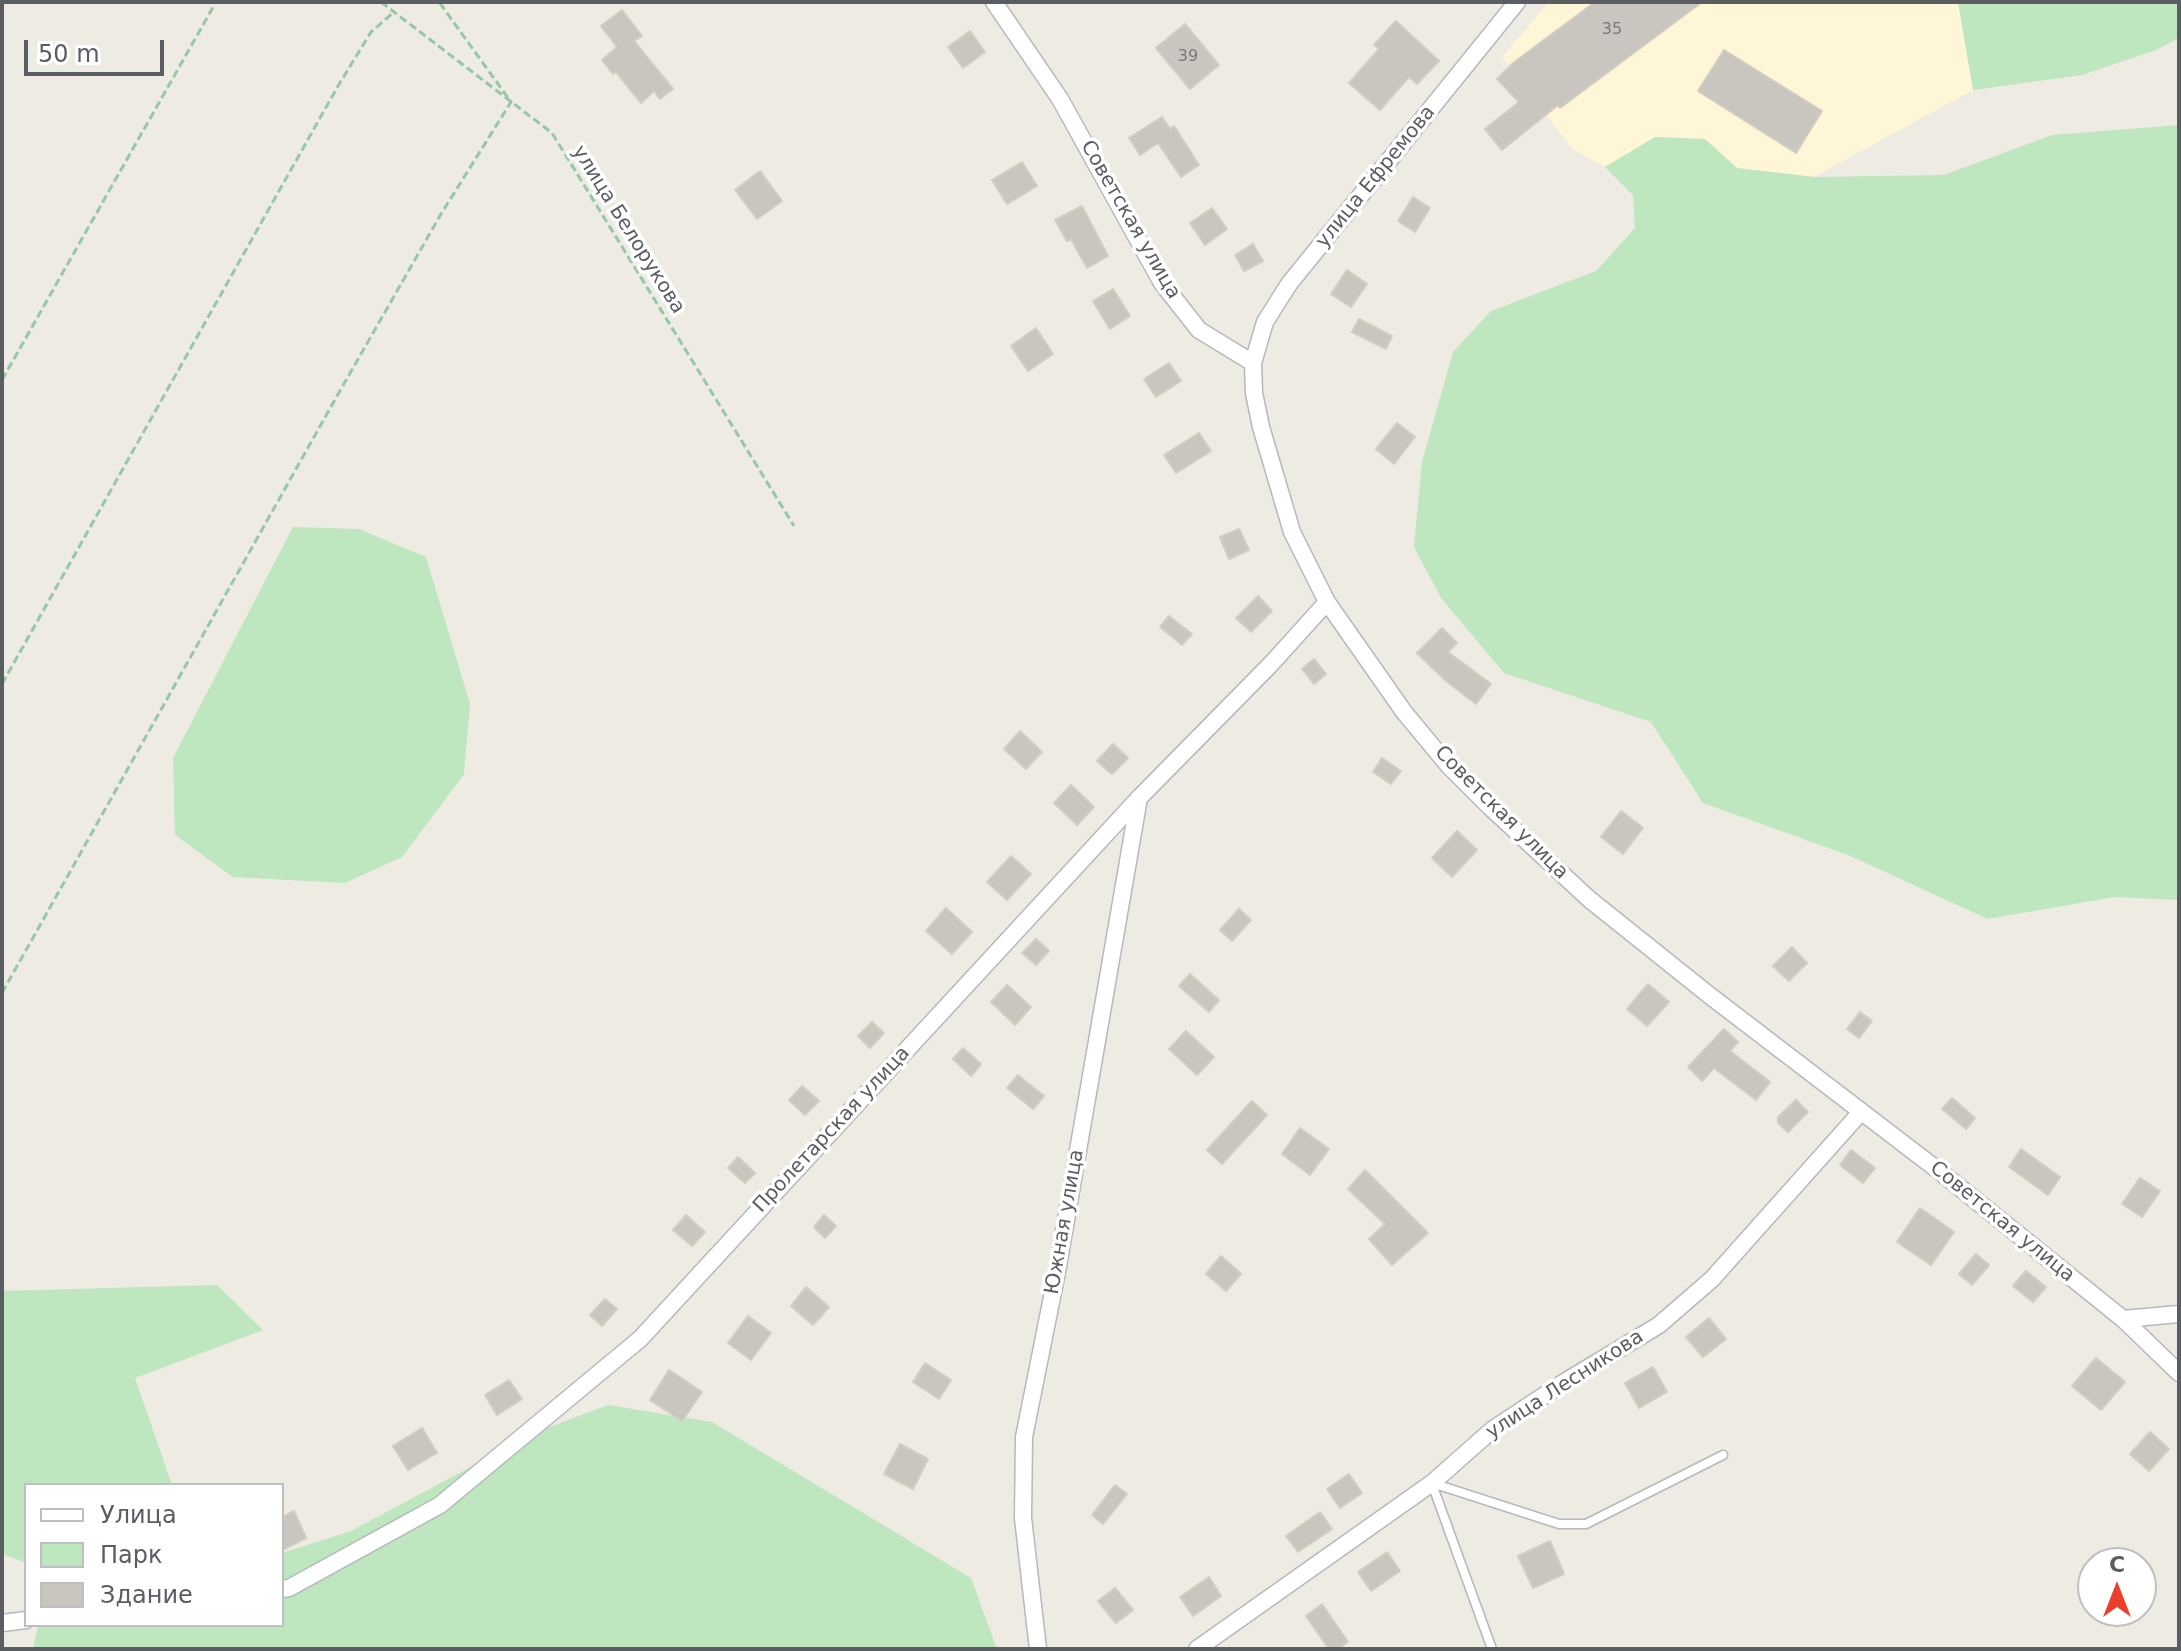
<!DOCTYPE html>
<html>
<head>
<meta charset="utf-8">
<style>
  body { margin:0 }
  #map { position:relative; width:2181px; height:1651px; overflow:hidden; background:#edebe2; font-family:"DejaVu Sans",sans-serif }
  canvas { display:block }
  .frame { position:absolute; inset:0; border:4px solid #5a5e63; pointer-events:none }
  .legend { position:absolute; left:24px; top:1483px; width:260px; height:144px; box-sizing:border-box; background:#fff; border:2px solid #bdbfc1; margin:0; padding:10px 14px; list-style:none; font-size:24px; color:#5a5e63 }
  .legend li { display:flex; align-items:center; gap:16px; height:40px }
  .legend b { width:40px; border:2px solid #bdbfc1 }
  .north { position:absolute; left:2077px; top:1547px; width:80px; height:80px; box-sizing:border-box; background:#fff; border:2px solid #bdbfc1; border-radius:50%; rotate:0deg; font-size:22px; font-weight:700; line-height:32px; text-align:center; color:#5a5e63 }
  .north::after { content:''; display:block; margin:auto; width:28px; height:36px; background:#eb3f2b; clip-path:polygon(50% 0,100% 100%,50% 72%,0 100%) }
  .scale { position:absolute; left:24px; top:40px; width:140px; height:36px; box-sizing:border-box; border:4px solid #5a5e63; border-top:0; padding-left:10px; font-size:24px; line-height:28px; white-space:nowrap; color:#5a5e63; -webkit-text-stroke:6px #fff; paint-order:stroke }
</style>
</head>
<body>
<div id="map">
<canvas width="2181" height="1651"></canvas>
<div class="frame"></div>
<ul class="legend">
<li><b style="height:10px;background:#fff"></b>Улица</li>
<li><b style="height:22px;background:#bee6bf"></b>Парк</li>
<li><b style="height:22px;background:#c8c6bf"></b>Здание</li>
</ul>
<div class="north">С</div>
<div class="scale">50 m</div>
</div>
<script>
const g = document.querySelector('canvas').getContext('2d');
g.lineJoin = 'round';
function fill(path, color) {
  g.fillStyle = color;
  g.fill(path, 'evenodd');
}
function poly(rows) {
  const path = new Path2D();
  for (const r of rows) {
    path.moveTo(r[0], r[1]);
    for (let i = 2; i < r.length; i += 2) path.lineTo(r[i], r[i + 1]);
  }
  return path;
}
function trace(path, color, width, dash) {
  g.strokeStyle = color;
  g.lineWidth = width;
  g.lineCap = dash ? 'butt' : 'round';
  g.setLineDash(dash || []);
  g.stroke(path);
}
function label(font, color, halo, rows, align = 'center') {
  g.font = font + ' "DejaVu Sans",sans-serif';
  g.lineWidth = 7;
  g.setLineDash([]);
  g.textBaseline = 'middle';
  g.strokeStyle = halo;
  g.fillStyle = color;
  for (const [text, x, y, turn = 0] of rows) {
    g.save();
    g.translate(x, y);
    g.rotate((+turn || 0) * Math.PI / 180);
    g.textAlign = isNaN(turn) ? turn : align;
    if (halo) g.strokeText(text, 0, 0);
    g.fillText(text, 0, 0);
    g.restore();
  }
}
fill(poly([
  [1549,2,1958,2,1973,90,1814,177,1737,168,1705,139,1655,137,1605,167,1572,149,1502,57]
]), '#fef6d6');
fill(poly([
  [1958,2,2179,2,2179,38,2156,50,2082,75,1973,90],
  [2179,125,2179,900,2114,897,1988,919,1848,855,1703,803,1651,722,1504,673,1441,598,1414,547,1422,462,1453,352,1491,311,1596,271,1635,228,1633,195,1605,167,1655,137,1705,139,1737,168,1815,177,1944,175,2052,135],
  [293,527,359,529,426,557,470,704,464,774,402,857,345,883,233,877,175,835,173,758],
  [217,1285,263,1330,135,1378,172,1485,26,1485,26,1563,2,1554,2,1291],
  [608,1405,712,1422,971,1578,997,1649,33,1649,38,1625,282,1625,282,1553,351,1531,536,1432]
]), '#bee6bf');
const building = poly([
  [1595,2,1702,2,1560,108,1558,105,1502,150,1485,129,1519,102,1497,79,1513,63,1595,2],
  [622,10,642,36,634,41,673,89,660,99,654,91,641,103,616,72,613,74,602,60,617,47,601,26,622,10],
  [1396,21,1439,61,1417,84,1409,77,1380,110,1349,83,1379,49,1374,45,1396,21],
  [1185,24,1219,65,1190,89,1156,48,1185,24],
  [970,31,985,52,963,68,948,47,970,31],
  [1724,50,1822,111,1796,153,1698,91,1724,50],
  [1162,117,1170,129,1174,126,1199,165,1181,177,1158,143,1140,155,1129,138,1162,117],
  [1022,162,1037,186,1007,204,992,180,1022,162],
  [760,171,782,201,757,219,735,190,760,171],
  [1413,197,1430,208,1415,232,1398,221,1413,197],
  [1082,206,1108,256,1087,268,1071,239,1067,241,1055,220,1082,206],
  [1212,208,1227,229,1205,245,1190,223,1212,208],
  [1253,244,1263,261,1244,271,1235,255,1253,244],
  [1347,270,1367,284,1351,307,1331,294,1347,270],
  [1113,289,1130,316,1110,329,1093,301,1113,289],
  [1359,319,1392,336,1386,349,1352,332,1359,319],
  [1036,328,1053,354,1028,371,1011,346,1036,328],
  [1169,363,1181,381,1156,397,1144,379,1169,363],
  [1397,423,1415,437,1394,464,1376,449,1397,423],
  [1199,433,1211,451,1176,473,1164,455,1199,433],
  [1239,529,1249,550,1229,559,1220,537,1239,529],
  [1258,596,1272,611,1251,632,1236,618,1258,596],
  [1169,616,1192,634,1182,645,1160,627,1169,616],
  [1442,628,1457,643,1448,652,1491,684,1476,704,1446,681,1417,653,1442,628],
  [1314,659,1326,674,1314,684,1302,669,1314,659],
  [1020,731,1042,752,1026,769,1004,749,1020,731],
  [1113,744,1128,758,1112,774,1097,761,1113,744],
  [1382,758,1401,771,1391,784,1373,772,1382,758],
  [1071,785,1094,807,1077,825,1054,803,1071,785],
  [1621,811,1643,828,1623,854,1601,837,1621,811],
  [1457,831,1477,850,1452,877,1432,858,1457,831],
  [1011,856,1031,874,1007,900,987,882,1011,856],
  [946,908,972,932,952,954,926,931,946,908],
  [1239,909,1251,920,1232,941,1220,930,1239,909],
  [1036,939,1049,951,1036,965,1022,953,1036,939],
  [1792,947,1807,963,1789,981,1773,966,1792,947],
  [1190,974,1219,1000,1209,1012,1179,986,1190,974],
  [1648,984,1669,1002,1647,1026,1627,1009,1648,984],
  [1007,985,1031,1007,1015,1025,991,1002,1007,985],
  [1860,1012,1872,1021,1859,1038,1847,1029,1860,1012],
  [872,1022,884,1033,870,1048,858,1036,872,1022],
  [1724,1029,1738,1042,1730,1051,1770,1082,1756,1100,1714,1068,1702,1081,1688,1067,1724,1029],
  [1186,1031,1214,1057,1197,1075,1169,1049,1186,1031],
  [963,1048,981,1064,971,1076,953,1059,963,1048],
  [1018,1075,1044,1096,1033,1109,1007,1088,1018,1075],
  [802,1086,819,1101,805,1115,789,1100,802,1086],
  [1952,1098,1975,1118,1966,1129,1942,1109,1952,1098],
  [1796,1100,1808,1112,1788,1132,1778,1123,1778,1117,1796,1100],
  [1252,1101,1267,1115,1222,1164,1207,1150,1252,1101],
  [1300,1128,1329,1149,1310,1175,1282,1154,1300,1128],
  [2021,1149,2060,1177,2048,1195,2009,1167,2021,1149],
  [1851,1150,1875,1168,1863,1183,1840,1165,1851,1150],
  [738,1157,755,1173,745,1183,728,1168,738,1157],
  [1365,1170,1428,1233,1392,1265,1369,1239,1385,1224,1348,1189,1365,1170],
  [2140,1178,2160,1191,2142,1217,2122,1204,2140,1178],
  [1920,1208,1954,1232,1931,1265,1897,1242,1920,1208],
  [686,1215,705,1232,692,1246,673,1230,686,1215],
  [824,1215,836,1226,825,1238,814,1227,824,1215],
  [1976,1254,1989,1265,1972,1285,1959,1274,1976,1254],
  [1221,1256,1241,1274,1226,1291,1206,1274,1221,1256],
  [2026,1271,2046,1287,2033,1302,2013,1286,2026,1271],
  [806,1287,829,1307,813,1325,791,1306,806,1287],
  [605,1299,617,1309,602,1326,590,1315,605,1299],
  [748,1316,771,1333,751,1360,728,1343,748,1316],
  [1709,1318,1726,1339,1703,1357,1686,1337,1709,1318],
  [2096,1358,2125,1382,2101,1410,2072,1386,2096,1358],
  [925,1363,951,1380,939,1399,913,1382,925,1363],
  [1653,1367,1667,1392,1639,1408,1625,1383,1653,1367],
  [669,1370,702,1392,682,1421,650,1400,669,1370],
  [509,1380,522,1399,497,1415,485,1395,509,1380],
  [422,1428,437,1453,408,1470,393,1446,422,1428],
  [2150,1432,2169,1449,2149,1471,2130,1454,2150,1432],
  [900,1444,928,1459,913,1489,884,1474,900,1444],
  [1349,1474,1362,1493,1340,1508,1327,1489,1349,1474],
  [1115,1485,1127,1494,1103,1524,1092,1515,1115,1485],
  [294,1511,306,1538,282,1550,282,1517,294,1511],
  [1320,1512,1332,1529,1298,1552,1286,1536,1320,1512],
  [1550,1541,1564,1574,1533,1588,1518,1556,1550,1541],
  [1387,1552,1400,1571,1371,1591,1358,1572,1387,1552],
  [1209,1577,1221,1596,1193,1616,1180,1597,1209,1577],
  [1115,1588,1133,1610,1116,1623,1098,1601,1115,1588],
  [1322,1604,1348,1642,1338,1649,1329,1649,1306,1616,1322,1604]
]);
fill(building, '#c8c6bf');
trace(building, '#d2cdc0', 2);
const lane = poly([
  [1432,1483,1559,1524,1586,1524,1723,1455],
  [1432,1484,1492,1649]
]);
const street = poly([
  [994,2,1060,99,1162,283,1199,330,1253,363],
  [1517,2,1289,284,1265,322,1253,363,1254,393,1261,427,1292,532,1327,602,1404,712,1448,765,1490,807,1589,899,1709,995,1943,1174,2123,1319,2179,1373],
  [2123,1319,2179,1314],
  [282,1589,289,1588,440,1505,640,1339,1140,797,1271,664,1327,602],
  [2,1623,26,1620],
  [1038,1649,1023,1518,1024,1437,1057,1272,1139,798],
  [1197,1649,1432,1483,1492,1430,1563,1383,1659,1325,1712,1279,1861,1112]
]);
trace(lane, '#b5b8bd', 11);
trace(street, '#b5b8bd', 19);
trace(poly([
  [381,2,552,133,794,526],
  [2,380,216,2],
  [2,684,338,86,371,32,394,12],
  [2,993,337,396,441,214,511,102,439,2]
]), '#97c7a6', 3, [8, 4]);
trace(lane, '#fff', 8);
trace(street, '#fff', 16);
label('16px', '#76787a', null, [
  ["35",1612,30],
  ["39",1188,57]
]);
label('20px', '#5a5e63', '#fff', [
  ["улица Ефремова",1376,177,-51],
  ["Советская улица",1130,220,60],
  ["улица Белорукова",628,230,58],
  ["Советская улица",1501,813,45],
  ["Пролетарская улица",832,1130,-47],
  ["Южная улица",1065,1222,-80],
  ["Советская улица",2002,1222,39],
  ["улица Лесникова",1565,1385,-33]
]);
</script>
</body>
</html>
